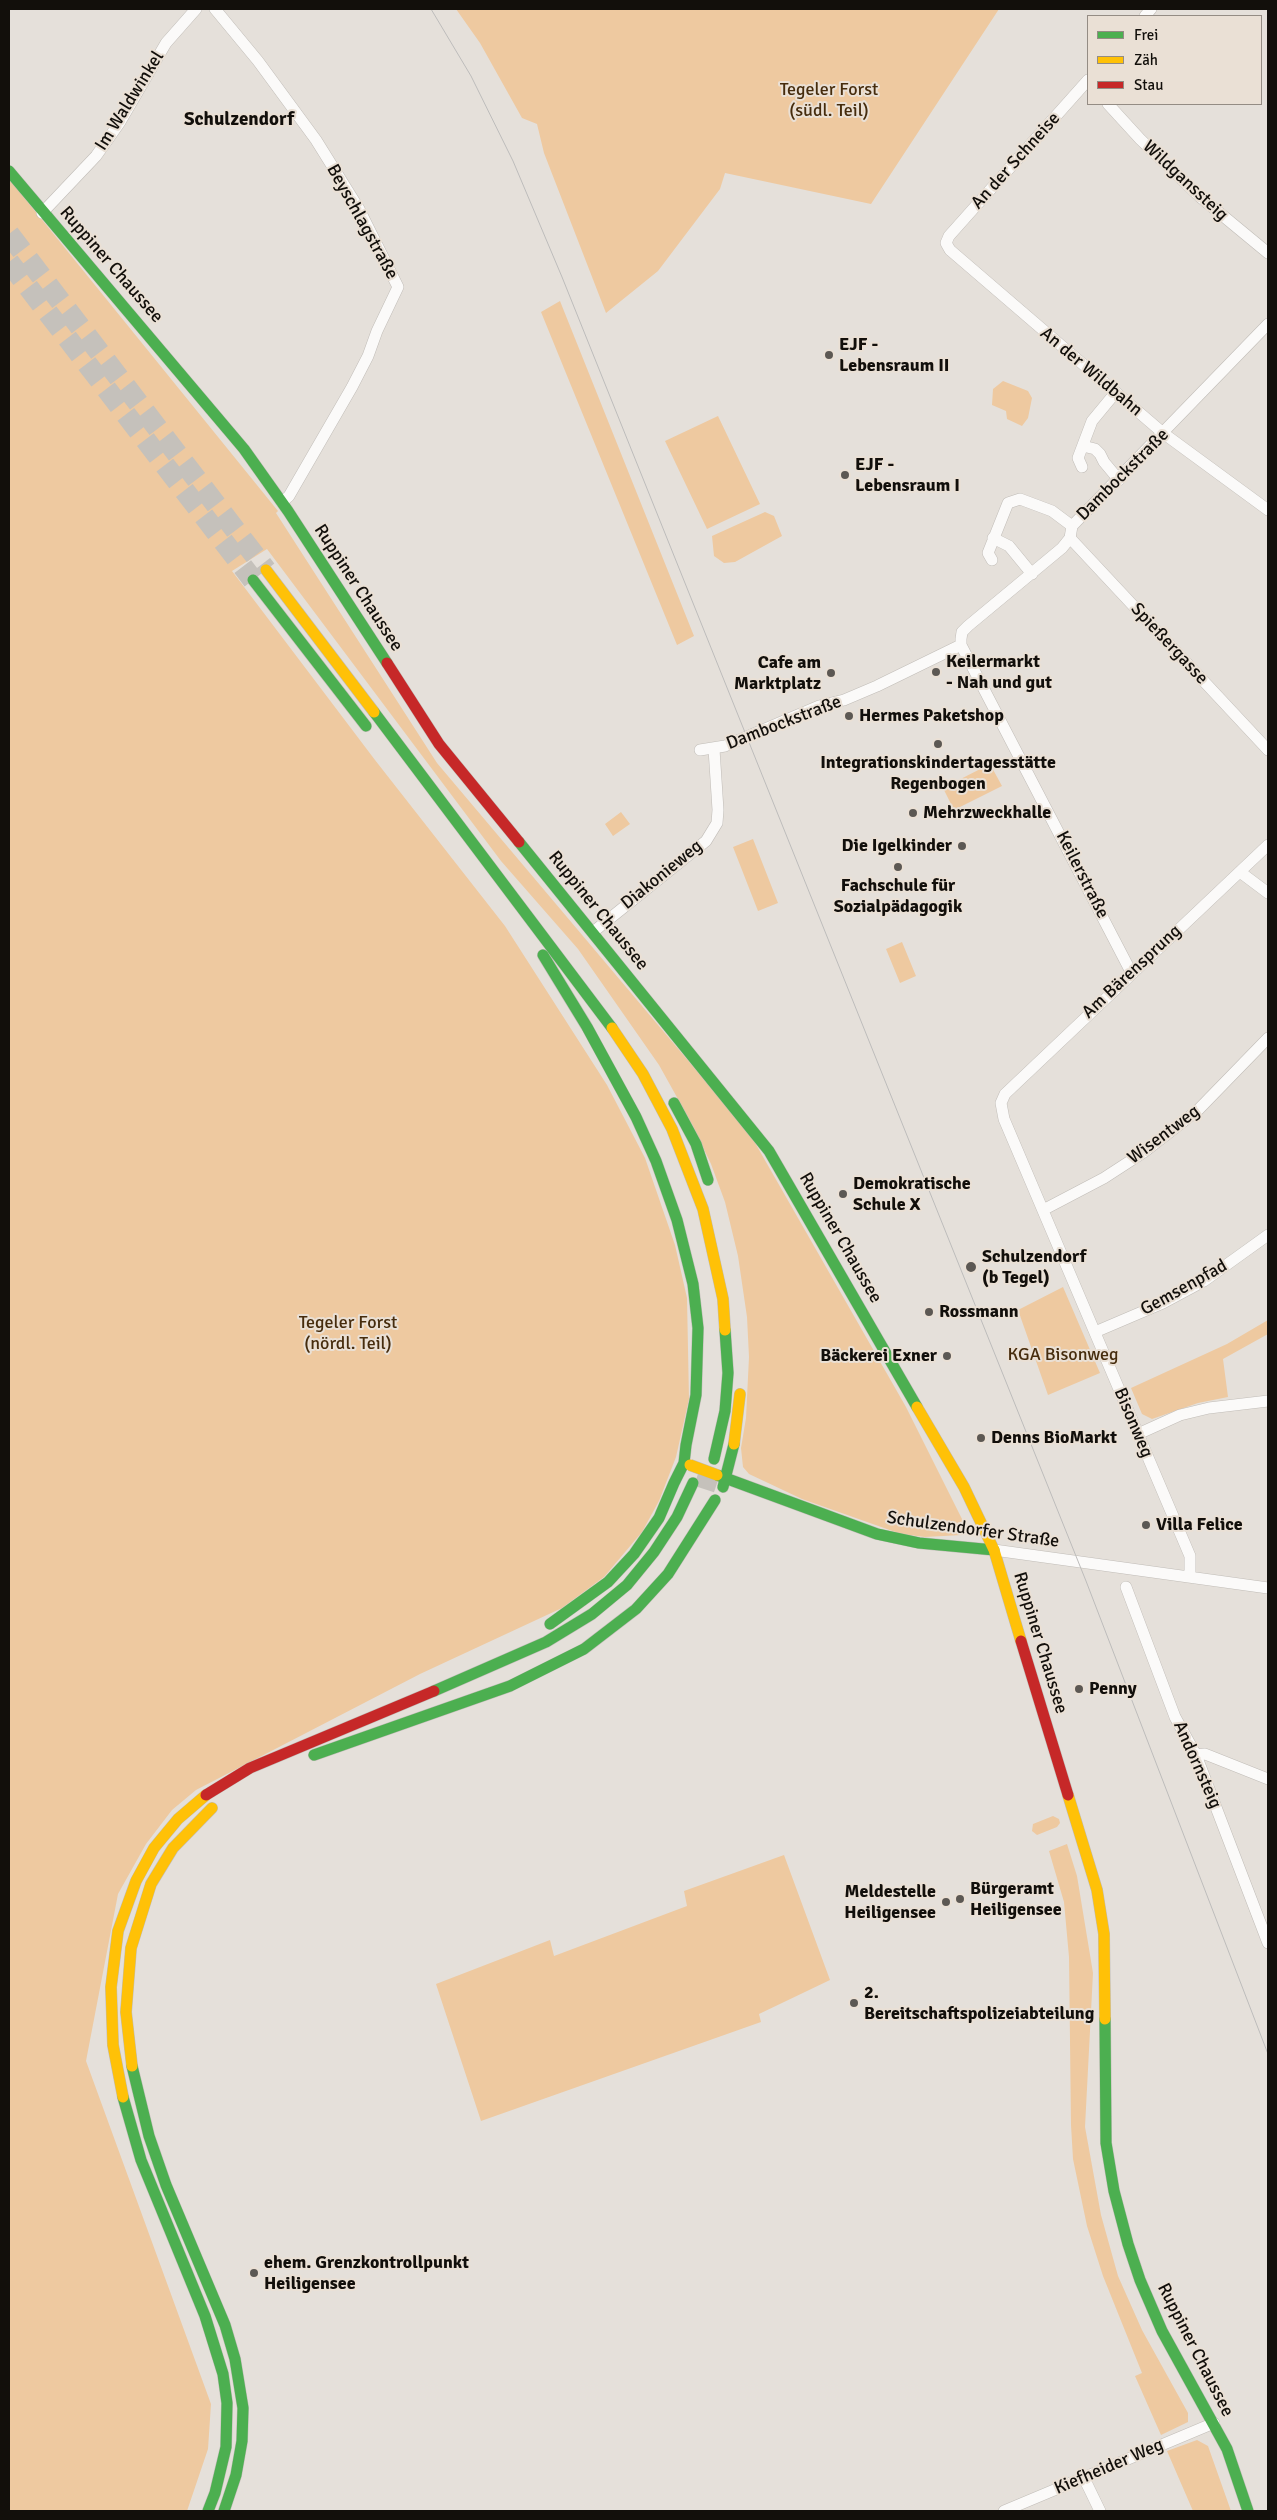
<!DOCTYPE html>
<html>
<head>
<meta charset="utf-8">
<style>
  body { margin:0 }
  #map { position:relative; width:1277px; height:2520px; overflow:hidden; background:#e5e0da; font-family:Signika,sans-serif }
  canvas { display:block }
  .frame { position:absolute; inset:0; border:10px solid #120f0b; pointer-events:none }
  .legend { position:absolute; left:1087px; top:15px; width:175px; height:90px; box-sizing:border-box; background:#eae0d5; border:1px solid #948c84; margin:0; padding:6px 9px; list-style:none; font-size:15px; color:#120f0b }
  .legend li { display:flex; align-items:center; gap:10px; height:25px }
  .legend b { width:25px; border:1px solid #948c84 }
</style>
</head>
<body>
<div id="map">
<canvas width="1277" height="2520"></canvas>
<div class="frame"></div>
<ul class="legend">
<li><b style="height:6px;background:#4caf50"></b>Frei</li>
<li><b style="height:6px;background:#ffc107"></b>Zäh</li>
<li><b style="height:6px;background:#c62828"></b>Stau</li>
</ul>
</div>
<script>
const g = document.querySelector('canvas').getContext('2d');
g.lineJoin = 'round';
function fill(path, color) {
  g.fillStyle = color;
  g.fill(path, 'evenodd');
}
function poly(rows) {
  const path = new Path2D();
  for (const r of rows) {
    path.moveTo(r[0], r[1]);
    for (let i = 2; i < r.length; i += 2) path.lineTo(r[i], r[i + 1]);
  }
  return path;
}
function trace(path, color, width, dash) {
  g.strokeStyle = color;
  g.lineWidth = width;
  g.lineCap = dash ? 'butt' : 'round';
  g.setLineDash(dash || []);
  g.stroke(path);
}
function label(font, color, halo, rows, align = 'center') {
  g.font = font + ' Signika,sans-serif';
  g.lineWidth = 4;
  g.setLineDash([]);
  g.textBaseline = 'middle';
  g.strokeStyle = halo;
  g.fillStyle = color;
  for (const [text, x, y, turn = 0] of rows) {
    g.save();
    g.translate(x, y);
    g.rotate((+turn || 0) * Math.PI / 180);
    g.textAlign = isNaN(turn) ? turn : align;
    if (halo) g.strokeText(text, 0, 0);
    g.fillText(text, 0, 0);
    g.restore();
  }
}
fill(poly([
  [456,9,999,9,871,204,725,173,720,189,658,271,606,313,544,153,537,124,522,118,480,43],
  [9,179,278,511,276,513,437,763,750,1134,906,1407,968,1531,962,1535,925,1537,901,1534,802,1499,749,1474,743,1467,741,1448,746,1418,749,1357,747,1317,738,1256,725,1202,711,1164,693,1126,659,1065,578,949,501,861,267,549,232,571,375,760,505,926,607,1085,645,1158,675,1245,687,1298,689,1399,676,1457,659,1501,642,1532,604,1577,562,1608,420,1674,196,1790,172,1810,146,1844,118,1894,86,2061,211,2404,208,2449,187,2511,9,2511],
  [560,301,694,636,677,645,541,312],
  [1003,381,1028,391,1032,398,1028,418,1022,426,1007,419,1006,411,992,405,993,389],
  [718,416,760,504,707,529,665,441],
  [765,512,774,516,782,536,735,562,724,563,714,556,712,536],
  [990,764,1002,786,954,810,943,788],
  [621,812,630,824,613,836,605,824],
  [753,839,778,903,758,911,733,847],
  [902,942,916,976,900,983,886,949],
  [1063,1287,1100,1373,1048,1395,1018,1310],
  [1268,1320,1268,1334,1223,1359,1228,1397,1198,1403,1152,1419,1142,1414,1131,1388,1227,1344],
  [1053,1816,1059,1819,1060,1823,1057,1827,1037,1835,1032,1831,1033,1824],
  [1067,1844,1077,1876,1093,1973,1085,2127,1101,2215,1118,2276,1142,2330,1188,2413,1188,2422,1161,2435,1135,2376,1142,2373,1103,2276,1087,2226,1073,2159,1071,2125,1069,1957,1064,1902,1049,1851],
  [784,1855,830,1980,759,2014,761,2022,481,2121,436,1984,550,1940,554,1956,687,1906,684,1891],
  [1197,2440,1208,2446,1231,2511,1193,2511,1167,2451]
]), '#eec9a0');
trace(poly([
  [9,234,266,570],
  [9,262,253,580],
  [704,1489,714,1459]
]), '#c5c1bb', 21, [21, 11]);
const street = poly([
  [215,9,258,61,316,140,359,209,398,287,377,331,368,356,352,387,289,496,282,502],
  [1145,16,1151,9],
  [1088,80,949,236,946,243,950,250,1163,433,1268,510],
  [1108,104,1140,139,1199,196,1268,253],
  [42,213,96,156,120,122,166,43,196,9],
  [1083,446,1095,449,1100,454,1104,462,1119,480],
  [1082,467,1078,458,1092,421,1116,392],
  [993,538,1009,546,1032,574],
  [1070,538,1268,750],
  [992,560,988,553,1008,503,1020,499,1052,511,1072,526],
  [700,750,725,746,819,706,844,700,877,686,961,645],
  [1240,872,1268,893],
  [593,932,706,841,717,823,718,810,714,749],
  [1131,972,961,645,961,639,962,632,968,626,1062,548,1070,538,1072,526,1268,324],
  [1043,1210,1104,1178,1144,1152,1198,1110,1268,1038],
  [1095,1332,1163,1303,1204,1281,1268,1235],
  [1138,1434,1180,1415,1209,1408,1268,1401],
  [994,1550,1268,1588],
  [1190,1577,1190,1556,1004,1119,1001,1103,1005,1094,1268,845],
  [1126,1587,1175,1717,1196,1755,1268,1943],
  [1196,1755,1205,1754,1268,1779],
  [1084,2478,1100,2511],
  [1004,2511,1214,2423]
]);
const fast = poly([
  [9,171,244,449,288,511,387,663],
  [253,580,366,726],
  [374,712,612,1028],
  [519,842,769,1151,917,1407],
  [543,955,587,1027,636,1117,656,1161,677,1220,693,1284,698,1328,696,1395,686,1445],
  [674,1103,696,1144,708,1180],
  [714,1459,725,1411,728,1373,725,1330],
  [717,1475,877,1534,919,1543,994,1550],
  [674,1483,684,1463,686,1445],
  [723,1487,734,1444],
  [550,1624,608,1582,634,1554,659,1518,674,1483],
  [434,1691,546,1642,592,1614,627,1585,654,1552,677,1517,693,1483],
  [314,1755,510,1686,584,1649,636,1609,668,1574,715,1500],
  [1105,2019,1106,2143,1114,2191,1128,2244,1140,2280,1162,2331,1227,2449,1248,2511],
  [132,2066,149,2136,166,2185,225,2325,235,2359,243,2408,242,2441,236,2475,224,2511],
  [123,2097,141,2160,205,2316,223,2374,227,2403,226,2447,215,2493,208,2511]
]);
const slow = poly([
  [266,570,374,712],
  [612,1028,643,1074,672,1129,703,1209,723,1299,725,1330],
  [917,1407,964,1487,994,1550,1021,1641],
  [734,1444,740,1394],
  [1068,1795,1097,1890,1104,1934,1105,2019],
  [132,2066,126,2012,131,1948,151,1884,173,1848,212,1808],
  [123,2097,113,2045,111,1987,118,1931,136,1881,154,1848,178,1819,206,1795]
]);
const jam = poly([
  [387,663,439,744,519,842],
  [1021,1641,1068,1795],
  [206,1795,250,1768,434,1691]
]);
trace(street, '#c0bcb7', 12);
trace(fast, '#c0bcb7', 12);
trace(slow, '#c0bcb7', 12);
trace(jam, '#c0bcb7', 12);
trace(street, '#fbfaf9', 11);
trace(fast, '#4caf50', 11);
trace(slow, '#ffc107', 11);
trace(jam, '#c62828', 11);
trace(poly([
  [431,9,471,76,513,161,562,277,1086,1581,1268,2054]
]), '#bdbcbb', 1);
const slowBridge = poly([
  [690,1465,717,1475]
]);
trace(slowBridge, '#c0bcb7', 12, []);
trace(slowBridge, '#ffc107', 11);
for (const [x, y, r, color] of [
  [829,355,5,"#5c5853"],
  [845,475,5,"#5c5853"],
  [936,672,5,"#5c5853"],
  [831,673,5,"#5c5853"],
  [849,716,5,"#5c5853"],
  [938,744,5,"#5c5853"],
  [913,813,5,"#5c5853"],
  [962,846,5,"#5c5853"],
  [898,867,5,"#5c5853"],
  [843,1194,5,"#5c5853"],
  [971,1267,6,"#5c5853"],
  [929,1312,5,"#5c5853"],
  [947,1356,5,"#5c5853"],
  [981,1438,5,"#5c5853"],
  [1146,1525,5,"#5c5853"],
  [1079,1689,5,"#5c5853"],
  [960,1899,5,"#5c5853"],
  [946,1902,5,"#5c5853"],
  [854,2003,5,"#5c5853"],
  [254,2273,5,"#5c5853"]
]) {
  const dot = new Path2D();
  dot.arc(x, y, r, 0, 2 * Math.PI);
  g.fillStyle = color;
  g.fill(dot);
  trace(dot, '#eae0d5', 2);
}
label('18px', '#462c0d', '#eae0d5', [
  ["Tegeler Forst",829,90],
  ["(südl. Teil)",829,111],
  ["Tegeler Forst",348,1323],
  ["(nördl. Teil)",348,1344],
  ["KGA Bisonweg",1063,1355]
]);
label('18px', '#120f0b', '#eae0d5', [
  ["Im Waldwinkel",130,101,-58],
  ["An der Schneise",1016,161,-48],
  ["Wildganssteig",1185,181,43],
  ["Beyschlagstraße",362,222,61],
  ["Ruppiner Chaussee",111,265,49],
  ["An der Wildbahn",1091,372,40],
  ["Dambockstraße",1123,475,-45],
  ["Ruppiner Chaussee",358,588,57],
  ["Spießergasse",1169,644,47],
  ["Dambockstraße",784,723,-21],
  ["Diakonieweg",662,875,-39],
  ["Keilerstraße",1082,875,63],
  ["Ruppiner Chaussee",598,911,51],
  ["Am Bärensprung",1132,972,-43],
  ["Wisentweg",1164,1135,-37],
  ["Ruppiner Chaussee",840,1238,60],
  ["Gemsenpfad",1184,1288,-29],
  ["Bisonweg",1133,1423,67],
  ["Schulzendorfer Straße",973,1530,8],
  ["Ruppiner Chaussee",1040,1643,73],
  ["Andornsteig",1197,1765,66],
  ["Ruppiner Chaussee",1195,2350,63],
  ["Kiefheider Weg",1109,2467,-23]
]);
label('bold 18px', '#120f0b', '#eae0d5', [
  ["EJF -",839,345],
  ["Lebensraum II",839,366],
  ["EJF -",855,465],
  ["Lebensraum I",855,486],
  ["Keilermarkt",946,662],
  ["- Nah und gut",946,683],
  ["Cafe am",821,663,"right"],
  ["Marktplatz",821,684,"right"],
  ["Hermes Paketshop",859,716],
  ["Integrationskindertagesstätte",938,763,"center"],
  ["Regenbogen",938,784,"center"],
  ["Mehrzweckhalle",923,813],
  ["Die Igelkinder",952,846,"right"],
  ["Fachschule für",898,886,"center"],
  ["Sozialpädagogik",898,907,"center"],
  ["Demokratische",853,1184],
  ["Schule X",853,1205],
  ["Schulzendorf",982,1257],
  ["(b Tegel)",982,1278],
  ["Rossmann",939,1312],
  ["Bäckerei Exner",937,1356,"right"],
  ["Denns BioMarkt",991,1438],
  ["Villa Felice",1156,1525],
  ["Penny",1089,1689],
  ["Bürgeramt",970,1889],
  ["Heiligensee",970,1910],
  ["Meldestelle",936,1892,"right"],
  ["Heiligensee",936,1913,"right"],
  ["2.",864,1993],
  ["Bereitschaftspolizeiabteilung",864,2014],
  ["ehem. Grenzkontrollpunkt",264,2263],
  ["Heiligensee",264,2284]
], 'left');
label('bold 19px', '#120f0b', '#eae0d5', [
  ["Schulzendorf",239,120]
]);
</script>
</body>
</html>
